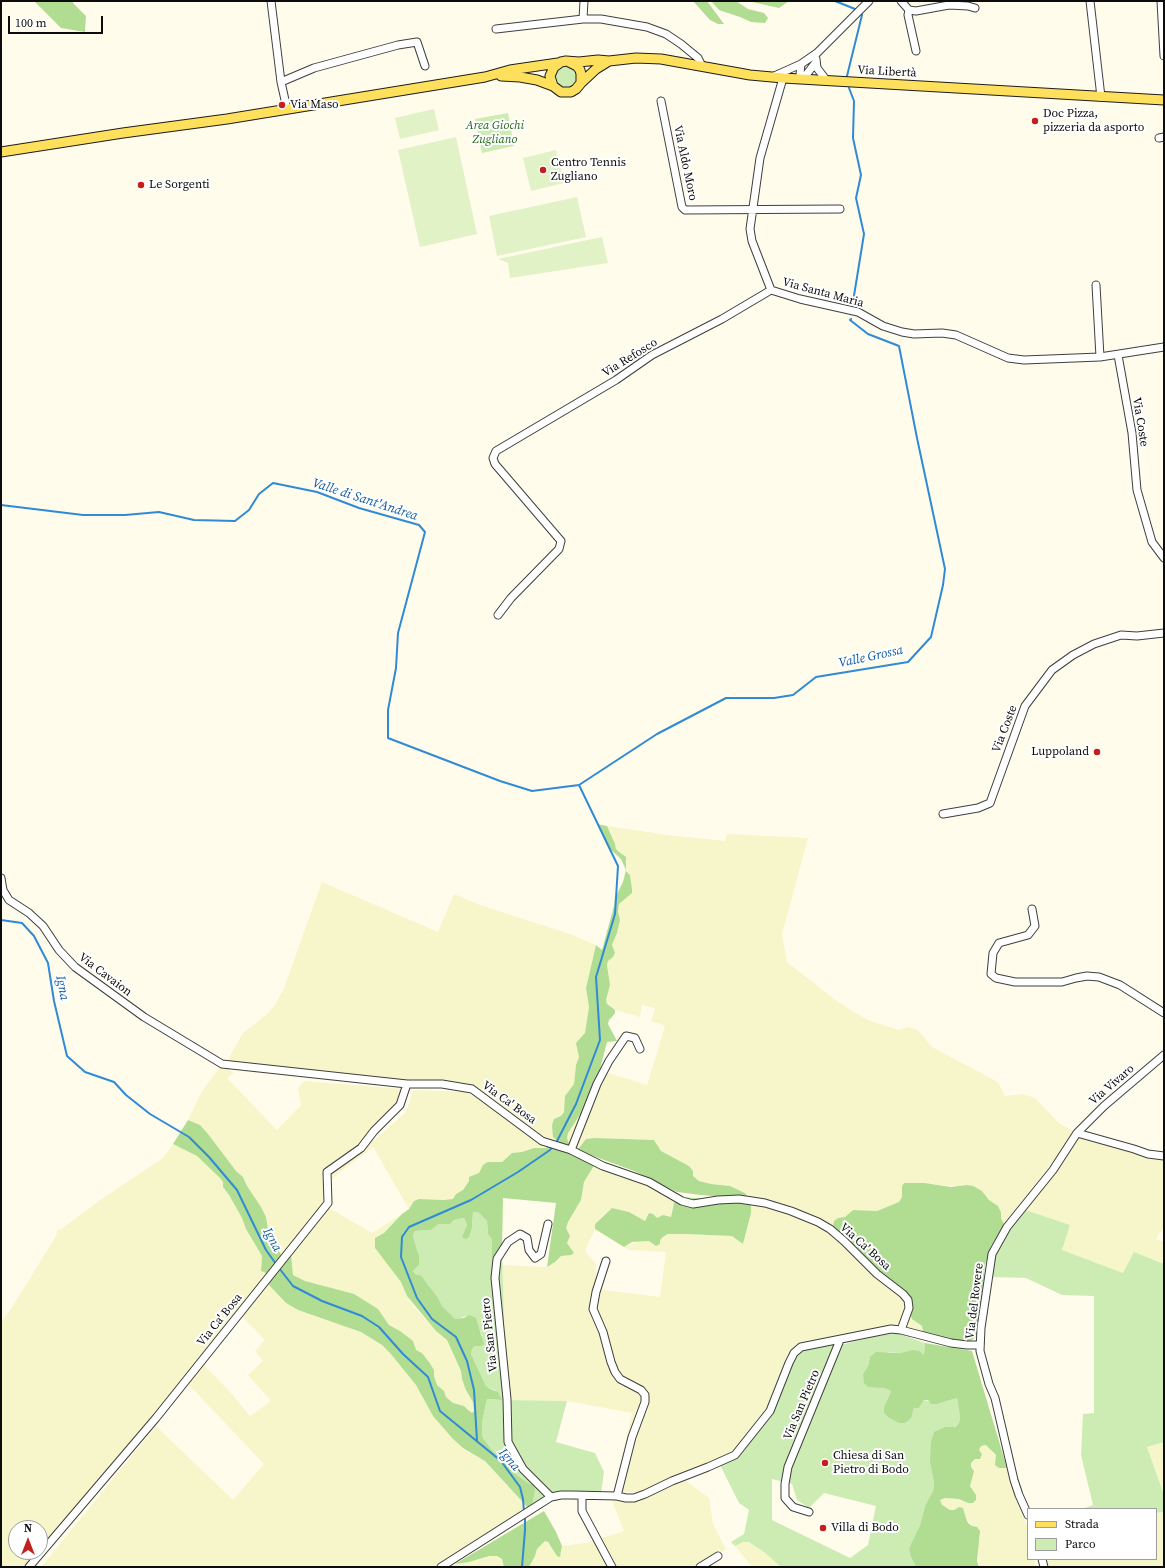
<!DOCTYPE html>
<html>
<head>
<meta charset="utf-8">
<style>
  body { margin:0 }
  #map { position:relative; width:1165px; height:1568px; overflow:hidden; background:#fffcec; font-family:"Source Serif 4",serif }
  canvas { display:block }
  .frame { position:absolute; inset:0; border:2px solid #0c0c0c; pointer-events:none }
  .legend { position:absolute; left:1027px; top:1508px; width:130px; height:52px; box-sizing:border-box; background:#fff; border:1px solid #9e9e9e; margin:0; padding:5px 7px; list-style:none; font-size:12px; color:#0c0c0c }
  .legend li { display:flex; align-items:center; gap:8px; height:20px }
  .legend b { width:20px; border:1px solid #9e9e9e }
  .north { position:absolute; left:8px; top:1520px; width:40px; height:40px; box-sizing:border-box; background:#fff; border:1px solid #9e9e9e; border-radius:50%; rotate:0deg; font-size:11px; font-weight:700; line-height:16px; text-align:center; color:#0c0c0c }
  .north::after { content:''; display:block; margin:auto; width:14px; height:18px; background:#c41e1d; clip-path:polygon(50% 0,100% 100%,50% 72%,0 100%) }
  .scale { position:absolute; left:8px; top:16px; width:95px; height:18px; box-sizing:border-box; border:2px solid #0c0c0c; border-top:0; padding-left:5px; font-size:12px; line-height:14px; white-space:nowrap; color:#0c0c0c; -webkit-text-stroke:3px #fff; paint-order:stroke }
</style>
</head>
<body>
<div id="map">
<canvas width="1165" height="1568"></canvas>
<div class="frame"></div>
<ul class="legend">
<li><b style="height:5px;background:#ffe05c"></b>Strada</li>
<li><b style="height:11px;background:#cdecb3"></b>Parco</li>
</ul>
<div class="north">N</div>
<div class="scale">100 m</div>
</div>
<script>
const g = document.querySelector('canvas').getContext('2d');
g.lineJoin = 'round';
function fill(path, color) {
  g.fillStyle = color;
  g.fill(path, 'evenodd');
}
function poly(rows) {
  const path = new Path2D();
  for (const r of rows) {
    if (r.length === 3) {
      path.moveTo(r[0] + r[2], r[1]);
      path.arc(r[0], r[1], r[2], 0, 2 * Math.PI);
      continue;
    }
    path.moveTo(r[0], r[1]);
    for (let i = 2; i < r.length; i += 2) path.lineTo(r[i], r[i + 1]);
  }
  return path;
}
function trace(path, color, width, dash) {
  g.strokeStyle = color;
  g.lineWidth = width;
  g.lineCap = dash ? 'butt' : 'round';
  g.setLineDash(dash || []);
  g.stroke(path);
}
function label(font, color, halo, rows, align = 'center') {
  g.font = font + ' "Source Serif 4",serif';
  g.lineWidth = 4;
  g.setLineDash([]);
  g.textBaseline = 'middle';
  g.strokeStyle = halo;
  g.fillStyle = color;
  for (const [text, x, y, turn = 0] of rows) {
    g.save();
    g.translate(x, y);
    g.rotate((+turn || 0) * Math.PI / 180);
    g.textAlign = isNaN(turn) ? turn : align;
    if (halo) g.strokeText(text, 0, 0);
    g.fillText(text, 0, 0);
    g.restore();
  }
}
fill(poly([
  [607,826,668,835,725,841,727,834,808,838,782,934,787,962,838,1002,868,1020,899,1030,907,1027,918,1030,932,1047,998,1082,1005,1096,1023,1094,1032,1097,1036,1099,1059,1123,1073,1131,1076,1131,1004,1224,1001,1218,1001,1212,998,1206,989,1200,982,1191,955,1186,911,1183,903,1183,902,1186,902,1197,899,1202,877,1211,853,1210,845,1217,838,1218,885,1278,904,1290,909,1296,911,1301,910,1314,912,1319,922,1326,924,1336,904,1328,907,1298,829,1228,749,1199,745,1193,730,1186,711,1184,699,1181,693,1176,689,1166,661,1151,654,1140,595,1138,582,1143,580,1148,569,1144,567,1138,567,1133,586,1104,591,1089,598,1077,599,1070,647,1085,665,1026,651,1021,655,1008,642,1005,640,1017,615,1010,607,1004,606,1000,610,985,607,965,608,961,613,957,612,945,617,933,619,904,631,893,632,889,630,875,626,871,627,862,616,849,615,844],
  [322,882,438,932,454,894,480,905,567,933,596,945,586,988,589,1007,587,1023,585,1033,582,1038,579,1057,576,1065,574,1084,565,1096,565,1108,561,1116,559,1142,540,1135,496,1104,464,1089,418,1086,411,1088,326,1079,235,1069,227,1063,231,1054,243,1033,266,1015,275,1005,284,988],
  [221,1066,226,1067,234,1073,227,1078,277,1130,301,1105,298,1088,304,1081,403,1089,401,1109,374,1133,332,1165,324,1205,282,1257,268,1229,266,1217,247,1186,243,1177,236,1171,200,1125,188,1120,202,1091],
  [418,1090,463,1092,473,1095,493,1107,550,1146,534,1148,522,1152,512,1153,502,1162,493,1162,481,1170,479,1174,469,1177,469,1181,463,1190,456,1194,453,1199,444,1200,419,1199,414,1201,409,1209,373,1147,339,1173,330,1181,331,1174,336,1169,378,1137,405,1113,409,1104,412,1091],
  [1082,1133,1164,1154,1164,1227,1156,1239,1164,1242,1164,1264,1134,1252,1123,1273,1062,1250,1070,1225,1023,1209],
  [173,1144,197,1156,220,1178,223,1182,223,1187,229,1195,242,1218,246,1229,262,1256,261,1267,269,1274,142,1433,34,1567,1,1567,1,1322,11,1309,56,1236,58,1229,60,1230,106,1196,163,1158],
  [16,1528,40,1528,40,1552,16,1552],
  [595,1164,685,1198,672,1207,671,1217,665,1216,657,1218,649,1213,645,1221,629,1212,612,1208,600,1218,595,1224,595,1229,585,1251,596,1264,596,1289,660,1297,666,1252,629,1250,624,1247,637,1242,649,1241,653,1244,669,1234,686,1234,732,1236,743,1244,751,1213,751,1203,769,1207,808,1220,827,1231,844,1244,875,1276,904,1300,905,1308,899,1328,806,1342,795,1348,787,1355,768,1406,748,1431,733,1452,653,1488,634,1492,614,1493,632,1413,567,1401,505,1400,499,1332,504,1321,502,1265,547,1267,555,1262,561,1256,571,1255,571,1249,567,1243,570,1236,566,1228,568,1222,581,1200,584,1182],
  [329,1208,372,1233,402,1214,384,1233,375,1238,375,1248,401,1282,407,1296,414,1307,436,1331,447,1340,461,1371,462,1379,473,1402,474,1412,472,1413,468,1410,464,1406,453,1403,446,1397,444,1391,437,1385,434,1376,434,1370,429,1362,422,1353,416,1350,400,1331,389,1325,378,1309,321,1285,305,1281,293,1275,291,1255],
  [268,1284,286,1303,298,1310,361,1332,382,1345,390,1353,416,1385,433,1416,452,1438,463,1448,485,1461,531,1511,437,1567,41,1567,156,1426,233,1500,264,1464,188,1384,204,1365,231,1393,250,1416,271,1401,248,1375,263,1361,255,1351,265,1340,242,1317],
  [1164,1442,1164,1495,1147,1447],
  [986,1445,996,1456,999,1468,1007,1468,1028,1529,1028,1559,1035,1559,1036,1567,979,1567,978,1546,980,1536,966,1518,963,1508,950,1510,941,1505,940,1500,945,1498,959,1499,968,1503,973,1503,976,1500,976,1495,970,1486,974,1471,971,1467,971,1463,982,1454,979,1450,981,1446],
  [685,1480,709,1498,713,1524,726,1549,699,1567,529,1567,535,1556,537,1549,545,1541,548,1542,554,1552,562,1554,562,1546,586,1543,624,1531,611,1498,634,1497,655,1494],
  [1164,1512,1164,1567,1042,1567,1041,1559,1156,1559,1156,1513],
  [743,1542,749,1542,764,1552,781,1567,752,1567,735,1546],
  [489,1556,497,1556,502,1559,504,1567,449,1567,455,1564,469,1562]
]), '#f7f5ca');
fill(poly([
  [566,77,11],
  [508,113,514,146,482,153,475,119],
  [1023,1209,1070,1225,1062,1250,1123,1273,1134,1252,1164,1264,1164,1442,1147,1447,1164,1495,1164,1512,1156,1513,1156,1509,1082,1509,1093,1505,1081,1455,1083,1414,1094,1413,1094,1296,1062,1295,1026,1278,990,1277,997,1248],
  [473,1211,478,1212,487,1221,488,1234,492,1240,492,1254,502,1249,504,1321,499,1332,505,1400,567,1401,556,1442,595,1453,604,1472,601,1493,556,1497,532,1511,533,1484,528,1483,517,1475,491,1449,483,1438,482,1432,482,1422,487,1399,501,1400,495,1390,490,1389,486,1386,471,1354,472,1349,475,1346,481,1346,482,1335,477,1324,468,1315,459,1319,455,1319,449,1314,442,1306,429,1286,423,1278,416,1275,413,1271,419,1265,419,1255,417,1250,413,1235,415,1231,431,1230,439,1224,449,1224,454,1220,464,1218,467,1225,466,1229,463,1234,472,1227],
  [897,1333,925,1343,924,1355,912,1350,900,1353,889,1352,870,1357,868,1366,863,1374,891,1391,884,1407,884,1413,912,1414,914,1408,919,1408,924,1400,937,1404,957,1398,960,1417,959,1423,954,1427,945,1427,930,1463,934,1482,933,1491,925,1506,920,1525,909,1548,910,1555,916,1567,781,1567,764,1552,749,1542,743,1542,735,1546,731,1542,744,1534,749,1510,739,1503,720,1465,736,1457,773,1409,792,1358,798,1353,807,1348,834,1344,845,1344,870,1337],
  [772,1479,792,1484,797,1500,809,1508,824,1493,876,1506,868,1545,850,1558,772,1520]
]), '#cdecb3');
fill(poly([
  [34,1,73,1,73,3,86,16,85,32,61,28],
  [693,1,707,1,724,24,718,24,710,20],
  [711,1,736,1,748,9,764,13,768,18,765,23,751,22,740,17,719,10],
  [748,1,789,1,779,8],
  [597,824,607,826,615,844,616,849,619,852,626,857,626,871,630,875,632,889,632,893,619,904,618,912,620,920,617,933,612,945,615,953,613,957,608,961,607,965,610,985,606,1000,607,1004,615,1010,615,1013,612,1017,609,1020,608,1024,617,1041,607,1042,598,1077,591,1089,581,1113,568,1133,567,1138,569,1144,579,1148,586,1139,595,1138,654,1140,661,1151,689,1166,693,1171,693,1176,699,1181,711,1184,730,1186,745,1193,749,1199,701,1195,677,1192,634,1171,558,1143,559,1142,553,1137,552,1125,554,1119,561,1116,564,1112,565,1096,574,1084,576,1065,579,1057,576,1043,585,1033,589,1007,586,988,596,945,602,950,614,906,615,898,623,882,626,870,621,859,610,849],
  [188,1120,200,1125,208,1134,236,1171,243,1177,247,1186,261,1207,266,1217,268,1229,282,1257,269,1274,261,1271,262,1256,246,1229,242,1218,229,1195,223,1187,223,1182,220,1178,197,1156,173,1144],
  [553,1145,595,1164,584,1182,581,1200,568,1222,566,1228,570,1236,567,1243,574,1253,571,1255,561,1256,555,1262,547,1267,556,1203,503,1198,502,1249,495,1258,492,1257,492,1240,488,1234,487,1221,478,1212,473,1212,472,1227,469,1237,466,1239,462,1237,467,1225,464,1218,454,1220,450,1224,439,1224,431,1230,415,1231,413,1235,417,1250,419,1255,419,1265,413,1271,416,1275,420,1275,423,1278,438,1298,442,1306,455,1319,464,1318,468,1315,472,1316,476,1318,484,1344,481,1346,475,1346,472,1349,471,1354,486,1386,490,1389,498,1392,502,1400,487,1399,482,1422,482,1432,483,1438,491,1449,517,1475,528,1483,533,1484,535,1489,531,1511,485,1461,463,1448,452,1438,433,1416,416,1385,390,1353,382,1345,361,1332,298,1310,286,1303,268,1284,291,1255,293,1275,305,1281,354,1294,378,1309,389,1325,400,1331,413,1341,416,1350,422,1353,429,1362,434,1370,434,1376,437,1385,444,1391,446,1397,453,1403,464,1406,468,1410,472,1413,474,1411,473,1402,466,1390,462,1379,461,1371,447,1340,436,1331,407,1296,401,1282,375,1248,375,1238,384,1233,402,1214,409,1209,414,1201,419,1199,444,1200,453,1199,456,1194,463,1190,469,1181,469,1177,479,1173,483,1165,488,1162,502,1162,512,1153,522,1152,534,1148,545,1148],
  [904,1183,924,1183,951,1187,967,1185,973,1186,982,1191,989,1200,998,1206,1001,1212,1001,1218,1004,1224,991,1246,985,1265,978,1335,971,1341,961,1342,924,1336,922,1326,912,1319,910,1314,911,1301,909,1296,904,1290,885,1278,833,1226,834,1221,838,1218,845,1217,853,1210,877,1211,899,1202,902,1197,902,1186],
  [682,1197,751,1203,751,1213,743,1244,732,1236,686,1234,668,1234,663,1237,660,1240,660,1244,656,1246,649,1241,632,1242,624,1247,595,1229,595,1224,612,1208,629,1212,645,1221,649,1213,653,1214,657,1218,663,1215,671,1217,674,1203,685,1198],
  [925,1343,972,1351,1007,1468,999,1468,995,1465,996,1455,986,1445,981,1446,979,1450,982,1454,980,1459,975,1459,971,1463,971,1467,974,1471,970,1486,976,1495,976,1500,973,1503,968,1503,959,1499,945,1498,940,1500,942,1505,950,1510,954,1510,959,1507,963,1508,966,1518,968,1523,972,1526,977,1527,980,1531,977,1561,979,1567,916,1567,910,1555,909,1548,920,1525,925,1506,933,1491,934,1482,930,1463,931,1442,934,1432,945,1427,955,1427,959,1423,960,1417,957,1398,937,1404,931,1404,928,1400,924,1400,919,1408,914,1408,911,1418,905,1423,899,1423,888,1417,884,1413,884,1407,891,1391,885,1388,868,1387,864,1383,863,1374,868,1366,870,1357,876,1352,900,1353,912,1350,919,1351,924,1355],
  [544,1511,556,1532,562,1546,560,1557,557,1556,548,1542,545,1541,537,1549,535,1556,529,1567,504,1567,502,1559,497,1556,489,1556,469,1562,455,1564]
]), '#b0dd92');
fill(poly([
  [434,109,439,130,400,139,395,118],
  [456,137,477,234,420,247,398,150],
  [556,150,564,183,531,191,523,158],
  [577,197,586,237,497,256,489,216],
  [602,237,608,263,510,278,508,263,498,259]
]), '#e0f2c6');
trace(poly([
  [835,1,860,11,862,15,847,76],
  [849,88,854,101,853,138,861,175,856,198,864,234,852,308],
  [1,505,83,515,125,515,159,512,194,520,235,521,249,510,259,494,273,483,317,492,359,508,419,525,425,532,398,633,396,668,388,710,388,738,500,781,532,791,579,785,657,734,726,698,774,698,793,695,816,677,908,662,931,637,943,585,945,569,917,438,899,346,868,334,850,320,851,319],
  [1,920,22,923,34,936,48,963,54,1001,67,1056,85,1072,114,1082,126,1095,150,1114,189,1137,209,1157,237,1190,266,1250,276,1264],
  [556,1143,576,1104,600,1040,596,977,615,914,618,866,579,785],
  [279,1268,293,1286,322,1301,362,1316,379,1327,403,1354,428,1377,440,1411,501,1461,520,1487,523,1499,524,1512],
  [477,1441,474,1390,467,1361,456,1337,432,1319,417,1298,401,1257,402,1237,409,1227,471,1200,518,1172,550,1150,553,1146],
  [522,1567,525,1530,525,1517]
]), '#308ad5', 2);
const minor = poly([
  [271,1,281,82],
  [901,1,909,10,916,11,949,5,968,6,975,8],
  [1090,1,1101,97],
  [1161,1,1164,56],
  [909,10,908,15,916,51],
  [583,19,584,1],
  [496,29,583,19,601,19,647,27,666,34,681,44,698,58,702,66],
  [816,59,817,68,827,81],
  [801,64,800,75,803,79,816,62],
  [772,77,801,64,817,53,869,1],
  [661,101,682,207,685,210,840,209],
  [287,109,281,82,314,68,398,45,417,42,425,66],
  [1159,138,1164,137],
  [1096,285,1100,357],
  [771,290,800,299,858,312,883,326,902,332,914,334,942,333,956,335,1008,358,1024,360,1100,357,1164,347],
  [771,290,752,241,750,229,760,158,783,78],
  [1118,355,1132,433,1137,490,1152,542,1164,558],
  [498,615,511,598,559,549,561,541,495,464,493,458,496,451,616,380,652,355,722,319,771,290],
  [943,814,978,808,990,803,1025,706,1052,670,1073,655,1094,644,1121,635,1137,636,1164,633],
  [1,878,3,890,9,900,29,913,43,926,59,950,75,967,144,1017,222,1064,407,1084,442,1084,472,1089,542,1141,571,1150,603,1166,649,1182,682,1201,693,1204,718,1200,739,1199,765,1203,791,1211,818,1222,830,1229,844,1241,877,1274,903,1294,908,1300,909,1308,901,1330],
  [1032,909,1035,926,1028,935,999,943,993,953,991,974,996,978,1015,982,1062,982,1076,978,1087,976,1099,977,1120,985,1164,1013],
  [1077,1133,1134,1149,1148,1154,1164,1156],
  [571,1150,597,1084,609,1061,626,1036,635,1038,640,1049],
  [548,1224,541,1254,535,1258,529,1250,527,1238,520,1234,508,1242,497,1259,495,1278,507,1399,508,1442,523,1469,551,1497],
  [606,1261,596,1292,593,1309,603,1332,611,1362,615,1372,620,1379,641,1390,645,1395,645,1402,632,1437,617,1496],
  [582,1496,582,1511,612,1567],
  [809,1512,793,1507,785,1498,785,1484,788,1467,840,1340],
  [1028,1515,1019,1495,1014,1480,995,1398,989,1384,980,1351,981,1328,992,1254,1007,1227,1053,1170,1077,1133,1104,1106,1164,1055],
  [1042,1559,1044,1567],
  [29,1567,156,1418,328,1203,327,1172,361,1148,374,1131,400,1105,407,1084],
  [441,1567,551,1497,561,1495,572,1495,617,1496,626,1498,634,1498,645,1494,672,1481,708,1467,735,1455,770,1411,789,1363,794,1353,801,1347,891,1329,901,1330,951,1343,967,1345,980,1345],
  [700,1567,718,1556]
]);
const major = poly([
  [569,62,577,66,580,70,581,74,581,83,576,89,571,92,561,92,553,86,550,76,554,67,561,62,566,61,579,62,598,60,609,61,636,58,661,59,750,75,783,78,1164,100],
  [501,76,520,77,537,80,553,86],
  [581,83,596,69,609,61],
  [1,152,123,133,227,119,485,77,510,70,558,63]
]);
trace(minor, '#3f3f3f', 9);
trace(major, '#1d1d1d', 11);
trace(minor, '#fff', 7);
trace(major, '#ffe05c', 9);
for (const [x, y, r, color] of [
  [282,105,4,"#c41e1d"],
  [1035,121,4,"#c41e1d"],
  [543,170,4,"#c41e1d"],
  [141,185,4,"#c41e1d"],
  [1097,752,4,"#c41e1d"],
  [825,1463,4,"#c41e1d"],
  [823,1528,4,"#c41e1d"]
]) {
  const dot = new Path2D();
  dot.arc(x, y, r, 0, 2 * Math.PI);
  g.fillStyle = color;
  g.fill(dot);
  trace(dot, '#fff', 1.5);
}
label('12px', '#0c0c0c', '#fff', [
  ["Via Libertà",887,72,3],
  ["Via Aldo Moro",685,163,78],
  ["Via Santa Maria",823,293,15],
  ["Via Refosco",630,358,-32],
  ["Via Coste",1140,422,81],
  ["Via Coste",1005,729,-69],
  ["Via Cavaion",105,975,37],
  ["Via Vivaro",1112,1085,-41],
  ["Via Ca' Bosa",509,1103,36],
  ["Via Ca' Bosa",865,1247,42],
  ["Via del Rovere",975,1301,-83],
  ["Via Ca' Bosa",220,1320,-51],
  ["Via San Pietro",490,1335,-96],
  ["Via San Pietro",802,1405,-67]
]);
label('12px', '#0c0c0c', '#fff', [
  ["Via Maso",290,105],
  ["Doc Pizza,",1043,114],
  ["pizzeria da asporto",1043,128],
  ["Centro Tennis",551,163],
  ["Zugliano",551,177],
  ["Le Sorgenti",149,185],
  ["Luppoland",1089,752,"right"],
  ["Chiesa di San",833,1456],
  ["Pietro di Bodo",833,1470],
  ["Villa di Bodo",831,1528]
], 'left');
label('italic 12px', '#256819', '#fff', [
  ["Area Giochi",495,126],
  ["Zugliano",495,140]
]);
label('italic 13px', '#0f5ba5', '#fff', [
  ["Valle di Sant'Andrea",365,500,18],
  ["Valle Grossa",871,657,-12],
  ["Igna",62,988,79],
  ["Igna",272,1240,61],
  ["Igna",509,1460,49]
]);
</script>
</body>
</html>
